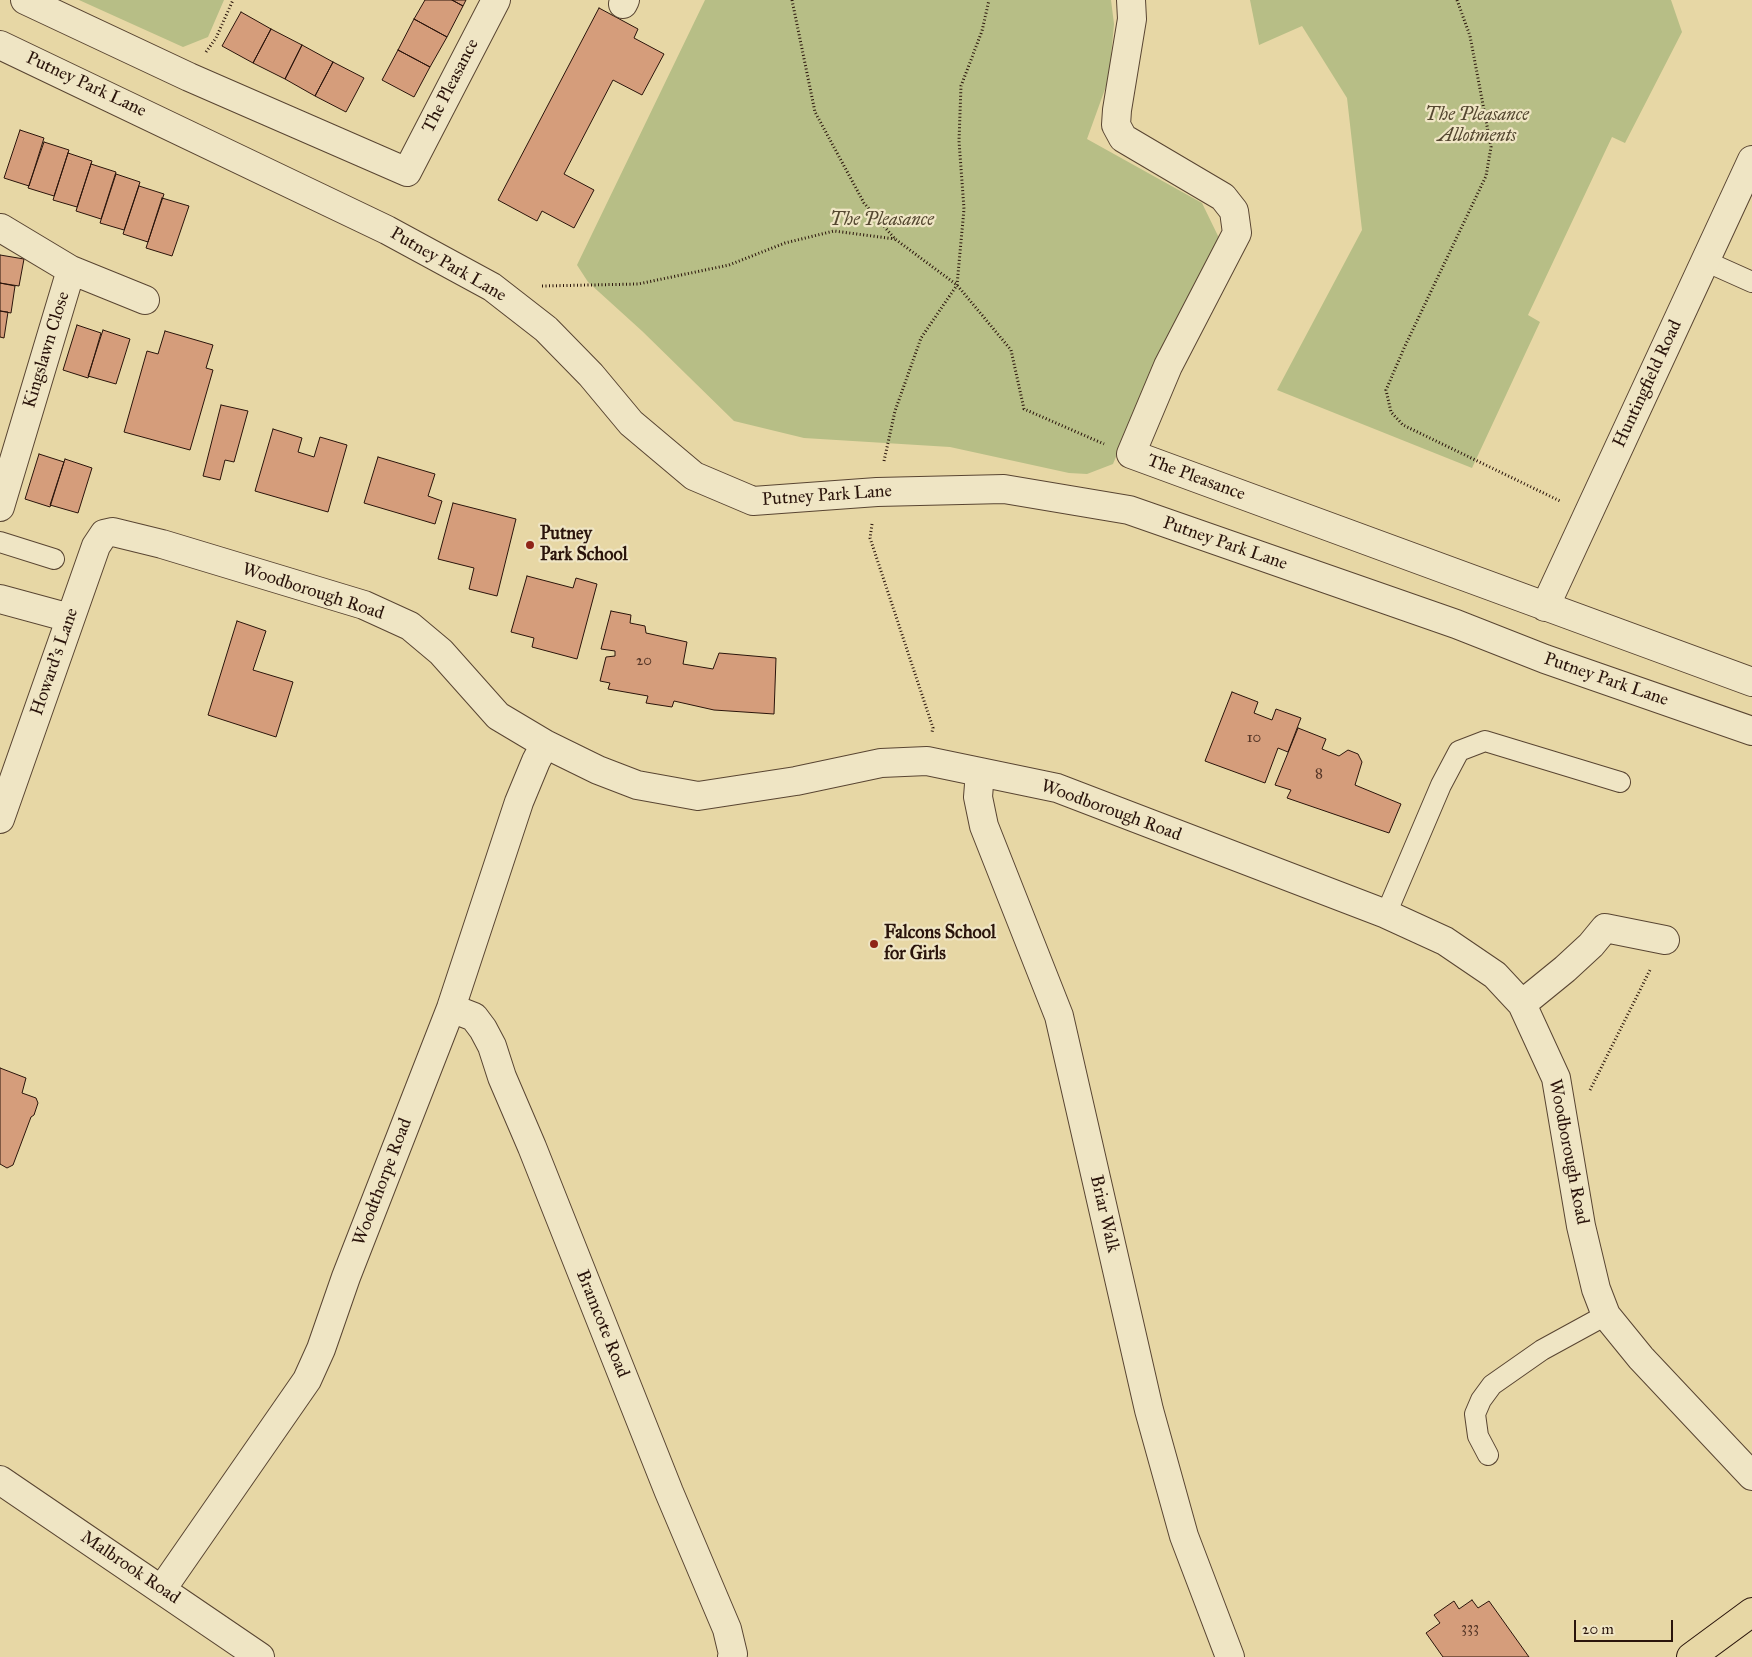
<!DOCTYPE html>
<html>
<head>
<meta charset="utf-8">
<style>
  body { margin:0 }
  #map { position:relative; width:1752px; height:1657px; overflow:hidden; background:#e7d7a5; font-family:"IM FELL Great Primer",serif }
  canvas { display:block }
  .scale { position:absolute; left:1574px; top:1620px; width:99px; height:22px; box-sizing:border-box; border:2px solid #2a140b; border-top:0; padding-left:6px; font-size:15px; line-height:18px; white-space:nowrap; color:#2a140b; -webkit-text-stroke:4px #efe5c4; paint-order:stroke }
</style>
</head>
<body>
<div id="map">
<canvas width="1752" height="1657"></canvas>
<div class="scale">20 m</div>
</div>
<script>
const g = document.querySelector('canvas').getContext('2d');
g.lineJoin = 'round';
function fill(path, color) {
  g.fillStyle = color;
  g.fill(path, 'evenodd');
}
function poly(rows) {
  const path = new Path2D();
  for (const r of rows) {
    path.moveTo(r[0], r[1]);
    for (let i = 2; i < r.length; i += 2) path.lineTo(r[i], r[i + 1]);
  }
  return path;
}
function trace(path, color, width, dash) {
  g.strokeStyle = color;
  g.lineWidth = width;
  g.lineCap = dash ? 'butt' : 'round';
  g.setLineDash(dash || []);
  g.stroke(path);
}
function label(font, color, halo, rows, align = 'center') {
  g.font = font + ' "IM FELL Great Primer",serif';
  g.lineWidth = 4.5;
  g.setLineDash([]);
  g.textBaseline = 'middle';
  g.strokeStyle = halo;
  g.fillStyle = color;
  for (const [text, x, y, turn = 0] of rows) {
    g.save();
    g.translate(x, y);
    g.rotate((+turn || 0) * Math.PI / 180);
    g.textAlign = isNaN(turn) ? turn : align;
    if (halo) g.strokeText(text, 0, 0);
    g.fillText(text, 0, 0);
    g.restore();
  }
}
fill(poly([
  [79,0,224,0,208,37,183,47],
  [705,0,1111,0,1114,24,1109,78,1087,139,1202,203,1219,238,1146,383,1113,464,1087,474,1069,473,950,447,804,438,734,421,642,331,588,282,577,265],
  [1250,0,1671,0,1682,32,1625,143,1612,137,1528,315,1540,322,1472,468,1277,390,1362,230,1347,98,1302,26,1259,45]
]), '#b7be86');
const building = poly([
  [425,0,452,0,463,6,447,37,414,19,425,0],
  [452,0,466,0,463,6,452,0],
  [599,8,638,29,634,38,664,54,642,95,613,80,564,174,594,190,574,228,542,211,537,221,498,200,599,8],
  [241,12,271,29,253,63,222,46,241,12],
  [414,19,447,37,430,67,398,50,414,19],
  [271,29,302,45,285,79,253,63,271,29],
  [302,45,333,62,315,96,285,79,302,45],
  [398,50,430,67,414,97,382,80,398,50],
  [333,62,364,78,346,112,315,96,333,62],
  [20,130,44,138,29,186,4,178,20,130],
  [44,142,69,150,54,196,28,188,44,142],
  [68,153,92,161,77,207,53,200,68,153],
  [91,164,116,172,101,219,76,211,91,164],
  [116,174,140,182,124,230,100,223,116,174],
  [139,186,164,194,148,242,123,234,139,186],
  [162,198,189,206,172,256,146,248,162,198],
  [0,255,24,259,19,286,0,283,0,255],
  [0,283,15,286,11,313,0,311,0,283],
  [0,311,8,312,4,338,0,337,0,311],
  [77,325,101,333,88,378,63,370,77,325],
  [103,330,130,339,116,384,88,376,103,330],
  [165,331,213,345,206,368,213,370,190,450,124,432,147,351,158,354,165,331],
  [221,405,248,411,234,462,225,460,220,480,203,476,221,405],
  [273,429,302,438,298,452,314,457,320,437,347,445,328,512,255,491,273,429],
  [39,454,64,462,50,507,25,499,39,454],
  [378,457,435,474,428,496,442,501,435,524,364,503,378,457],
  [65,459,92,468,78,513,50,505,65,459],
  [453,503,516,519,497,596,469,589,474,568,438,559,453,503],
  [527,576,573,588,576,578,597,584,577,659,532,647,534,638,511,632,527,576],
  [611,611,631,615,630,623,645,626,646,633,687,642,683,664,713,669,719,653,776,658,774,714,714,710,674,701,672,707,646,703,648,696,608,689,610,683,600,681,606,657,615,656,615,651,601,649,611,611],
  [237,621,266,631,253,670,293,682,276,737,208,715,237,621],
  [1232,692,1258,702,1254,713,1272,720,1276,709,1301,718,1288,752,1278,748,1265,783,1205,761,1232,692],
  [1298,728,1326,739,1322,749,1339,756,1348,750,1358,754,1362,762,1355,785,1401,804,1389,833,1287,798,1291,790,1275,785,1298,728],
  [0,1068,26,1078,22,1093,36,1098,38,1103,34,1115,31,1117,13,1165,7,1168,0,1164,0,1068],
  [1472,1600,1478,1608,1489,1601,1529,1657,1443,1657,1426,1633,1440,1623,1434,1615,1454,1601,1459,1609,1472,1600]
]);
fill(building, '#d59d7b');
trace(building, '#2a140b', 1);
const lane = poly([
  [1705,261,1752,282],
  [0,542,54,559],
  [1386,914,1441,785,1459,751,1485,741,1620,782],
  [1488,1455,1478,1436,1475,1414,1481,1400,1492,1385,1542,1350,1606,1315]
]);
const street = poly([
  [25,0,189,77,407,172,496,0],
  [1131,0,1132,19,1117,110,1116,125,1123,138,1223,197,1234,211,1237,233,1168,366,1131,454,1752,682],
  [623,4,625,0],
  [0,45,387,230,492,287,546,329,591,375,631,423,694,476,753,501,877,492,1004,489,1129,510,1456,624,1545,659,1752,731],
  [1,228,71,270],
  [0,507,71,270,145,300],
  [0,599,70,618],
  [1545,607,1752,160],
  [980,772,978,797,984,826,1059,1016,1149,1410,1184,1536,1230,1657],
  [0,819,96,546,104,534,113,532,162,544,364,605,410,626,441,652,498,716,545,744,598,770,637,785,698,796,796,781,881,763,927,761,1057,788,1386,914,1445,941,1495,975,1522,1004,1556,1078,1581,1226,1596,1289,1606,1315,1641,1358,1752,1476],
  [1522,1004,1565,969,1591,945,1605,928,1665,940],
  [451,1008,474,1017,483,1029,492,1046,502,1077,532,1147,669,1492,727,1629,733,1654,732,1657],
  [0,1480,260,1657],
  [162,1589,307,1380,321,1349,346,1277,451,1008,519,802,536,761,545,744]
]);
const highway = poly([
  [1691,1657,1752,1612]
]);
trace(lane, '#594532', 22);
trace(street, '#594532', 30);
trace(highway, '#2a140b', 30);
trace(poly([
  [792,0,815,112,864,203,895,239,957,285,1011,350,1024,409,1104,444],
  [1457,0,1470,36,1491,147,1486,176,1405,346,1386,390,1391,412,1403,425,1560,501],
  [206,52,216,38,233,0],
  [542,286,638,284,729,265,785,243,834,231,895,239],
  [884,461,895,411,921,338,957,285,964,209,959,141,961,86,982,31,989,0],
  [872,524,870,538,933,728,932,732],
  [1590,1090,1651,968]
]), '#2a140b', 3, [1, 2.5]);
trace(lane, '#efe5c4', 20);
trace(street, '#efe5c4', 28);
trace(highway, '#e7d7a5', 28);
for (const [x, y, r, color] of [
  [530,545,5,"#8f2418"],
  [874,944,5,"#8f2418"]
]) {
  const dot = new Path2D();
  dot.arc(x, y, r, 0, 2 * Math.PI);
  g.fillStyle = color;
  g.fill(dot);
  trace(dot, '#efe5c4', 2);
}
label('15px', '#553627', null, [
  ["20",644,661],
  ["10",1254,738],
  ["8",1319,774],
  ["333",1470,1628]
]);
label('18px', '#2a140b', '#efe5c4', [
  ["Putney Park Lane",86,85,25],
  ["The Pleasance",451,86,-63],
  ["Putney Park Lane",448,265,30],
  ["Kingslawn Close",47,350,-73],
  ["Huntingfield Road",1648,384,-65],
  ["The Pleasance",1196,478,20],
  ["Putney Park Lane",827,496,-4],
  ["Putney Park Lane",1225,544,19],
  ["Woodborough Road",313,592,18],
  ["Howard's Lane",55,662,-71],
  ["Putney Park Lane",1606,680,19],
  ["Woodborough Road",1111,811,20],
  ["Woodborough Road",1568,1152,79],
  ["Woodthorpe Road",383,1182,-69],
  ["Briar Walk",1104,1214,77],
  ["Bramcote Road",602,1324,68],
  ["Malbrook Road",130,1568,34]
]);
label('italic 18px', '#544730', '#efe5c4', [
  ["The Pleasance",1477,116],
  ["Allotments",1477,137],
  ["The Pleasance",882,221]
]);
label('bold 18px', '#2a140b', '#efe5c4', [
  ["Putney",540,535],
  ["Park School",540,556],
  ["Falcons School",884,934],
  ["for Girls",884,955]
], 'left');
</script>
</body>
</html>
